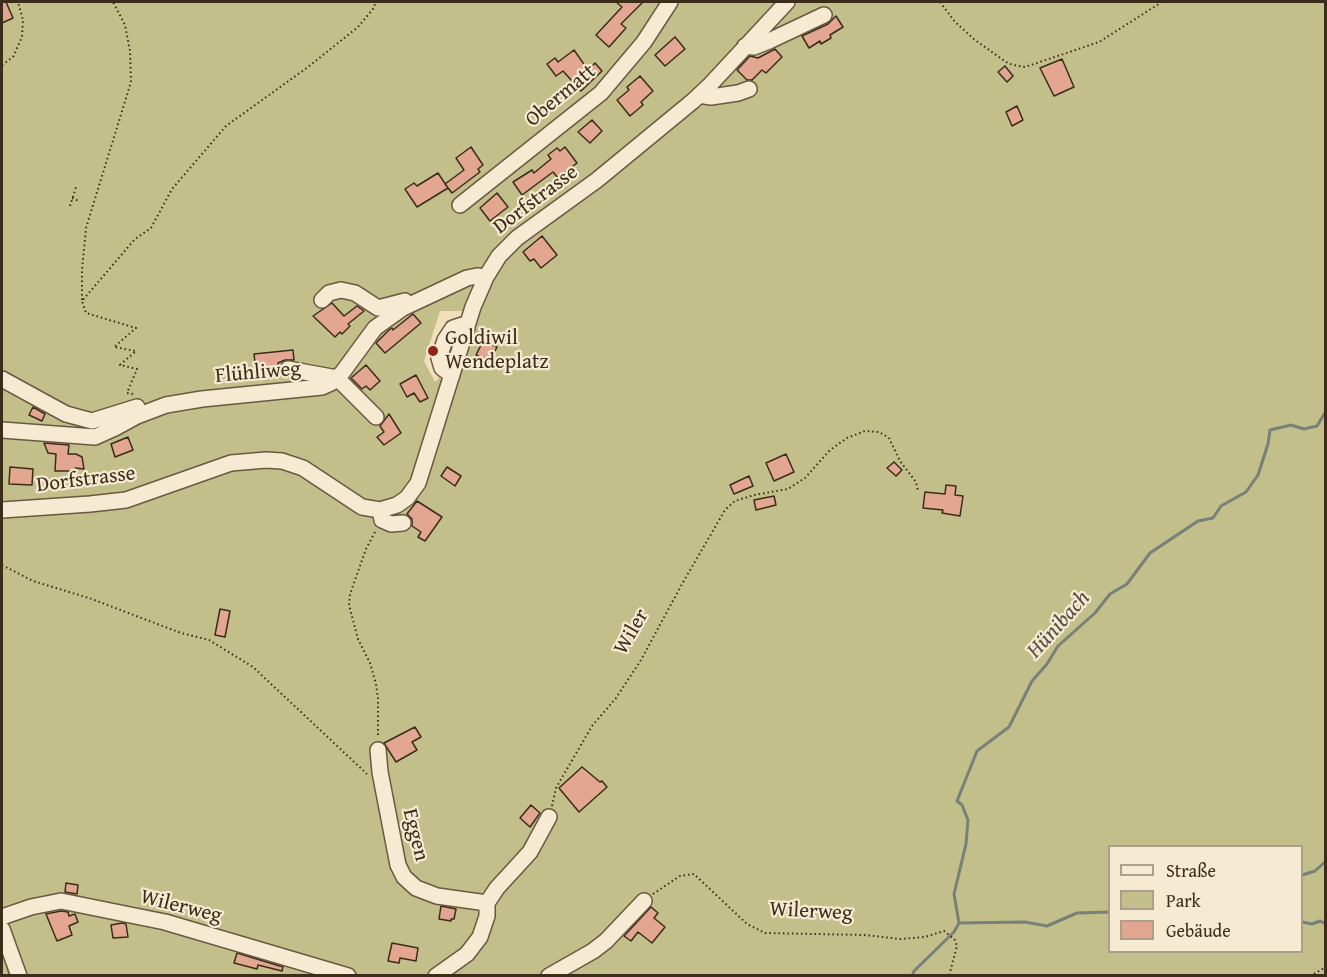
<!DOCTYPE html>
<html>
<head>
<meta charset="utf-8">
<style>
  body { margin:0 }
  #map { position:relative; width:1327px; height:977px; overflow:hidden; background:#f2deb9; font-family:"Gentium Book Plus",serif }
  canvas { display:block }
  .frame { position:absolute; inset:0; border:3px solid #3c2c1a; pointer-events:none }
  .legend { position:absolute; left:1108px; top:845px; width:195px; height:108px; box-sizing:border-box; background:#f7ead2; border:2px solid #ac9e88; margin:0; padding:8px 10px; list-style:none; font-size:18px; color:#3c2c1a }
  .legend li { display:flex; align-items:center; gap:12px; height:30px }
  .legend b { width:30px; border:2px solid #ac9e88 }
</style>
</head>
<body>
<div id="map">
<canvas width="1327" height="977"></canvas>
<div class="frame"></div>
<ul class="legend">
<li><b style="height:8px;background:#f7ead2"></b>Straße</li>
<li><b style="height:16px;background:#c2bf8a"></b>Park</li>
<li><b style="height:16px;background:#e2a691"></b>Gebäude</li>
</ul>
</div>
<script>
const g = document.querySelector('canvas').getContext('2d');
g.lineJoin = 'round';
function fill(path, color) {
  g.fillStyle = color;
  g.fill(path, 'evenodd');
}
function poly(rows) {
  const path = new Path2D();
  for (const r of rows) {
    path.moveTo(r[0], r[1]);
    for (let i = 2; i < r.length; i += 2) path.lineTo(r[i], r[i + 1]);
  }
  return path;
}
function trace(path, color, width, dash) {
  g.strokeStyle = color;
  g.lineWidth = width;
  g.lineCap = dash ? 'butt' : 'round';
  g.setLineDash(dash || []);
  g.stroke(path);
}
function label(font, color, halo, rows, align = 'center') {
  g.font = font + ' "Gentium Book Plus",serif';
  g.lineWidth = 4.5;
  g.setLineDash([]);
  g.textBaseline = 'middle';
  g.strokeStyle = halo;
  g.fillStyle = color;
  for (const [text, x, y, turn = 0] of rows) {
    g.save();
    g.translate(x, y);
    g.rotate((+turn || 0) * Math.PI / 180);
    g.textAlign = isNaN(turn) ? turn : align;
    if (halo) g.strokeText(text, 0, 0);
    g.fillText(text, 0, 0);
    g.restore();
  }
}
fill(poly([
  [2,2,1325,2,1325,975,2,976],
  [440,311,466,311,464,319,446,321,432,364,439,378,435,382,424,361],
  [1110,846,1302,846,1302,952,1110,952]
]), '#c2bf8a');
trace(poly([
  [1302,875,1315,871,1326,861],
  [1302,922,1312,924,1320,921,1326,924],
  [959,923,1025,922,1047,926,1077,913,1110,912],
  [8,968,10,976],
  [912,976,914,971,954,932,959,923,954,894,966,844,968,820,962,805,957,801,977,751,1009,727,1032,681,1047,664,1058,646,1095,613,1110,594,1127,584,1150,553,1198,521,1213,518,1221,506,1246,492,1258,475,1268,444,1270,430,1291,425,1304,429,1317,426,1326,411]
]), '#778179', 3);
const building = poly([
  [2,2,6,2,13,18,2,23,2,2],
  [616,2,643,2,621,24,626,28,609,47,596,35,622,7,616,2],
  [836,16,843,27,830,35,831,38,821,44,820,41,809,48,802,36,828,24,836,16],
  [675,37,685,49,665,66,655,55,675,37],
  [775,49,782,57,766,73,762,70,752,80,747,80,737,70,750,56,758,58,775,49],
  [574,50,588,70,595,63,602,71,581,91,563,71,556,76,547,64,555,58,558,62,574,50],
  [1062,59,1074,87,1054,96,1040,68,1062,59],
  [1005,66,1013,76,1007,82,998,72,1005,66],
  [640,76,653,91,641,102,643,105,630,116,617,100,629,90,627,87,640,76],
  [1017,106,1023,120,1012,126,1006,112,1017,106],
  [592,120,602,131,590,143,578,132,592,120],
  [471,147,483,165,478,169,480,172,452,193,445,184,464,170,456,158,471,147],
  [565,147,577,163,558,178,553,172,522,195,513,182,532,170,534,173,551,159,548,155,557,148,560,151,565,147],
  [438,173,448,188,417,207,405,189,414,183,417,186,438,173],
  [497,193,508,207,490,221,480,208,497,193],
  [542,236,557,255,541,268,534,259,530,261,523,252,542,236],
  [332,303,344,316,357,306,364,311,348,324,350,326,342,334,340,332,335,337,313,316,332,303],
  [413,314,421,323,385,353,376,343,389,330,392,328,393,330,413,314],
  [483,341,497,347,490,361,476,355,483,341],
  [293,350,294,360,285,360,278,363,278,368,256,371,254,354,293,350],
  [366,365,380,381,370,390,366,386,362,389,351,378,366,365],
  [416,375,428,398,420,402,414,393,407,397,400,384,416,375],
  [33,407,45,414,42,421,29,415,33,407],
  [389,414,401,433,384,445,377,437,384,432,380,426,389,414],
  [128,437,133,450,115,457,111,444,128,437],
  [44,443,69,445,68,454,76,454,82,457,84,469,75,468,75,471,55,471,56,454,48,453,44,443],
  [786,454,794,472,774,481,766,463,786,454],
  [894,462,902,470,896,476,887,468,894,462],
  [10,467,33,469,32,485,9,484,10,467],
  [447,467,461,476,455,486,441,476,447,467],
  [749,476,753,486,734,494,730,485,749,476],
  [946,485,956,486,955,495,963,496,960,516,942,513,943,510,923,508,925,492,945,494,946,485],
  [774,496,776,505,756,510,754,500,774,496],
  [417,501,442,517,425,541,418,537,421,532,412,526,412,519,407,514,417,501],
  [220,609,230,611,225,637,215,635,220,609],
  [415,727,421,737,412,742,417,750,396,762,384,743,415,727],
  [582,767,600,782,602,781,607,787,579,812,559,788,582,767],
  [531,805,540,813,530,827,520,818,531,805],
  [66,883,78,885,77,894,65,892,66,883],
  [441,906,456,909,454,919,451,919,451,921,439,919,441,906],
  [651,907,658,913,654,918,665,927,652,943,638,932,631,941,624,936,651,907],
  [61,911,68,912,69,916,75,914,78,922,69,926,72,935,57,941,46,914,61,911],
  [122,923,126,924,128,937,113,938,111,925,122,923],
  [392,943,418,948,416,961,400,958,399,963,388,961,392,943],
  [237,953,283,967,282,971,258,965,257,969,234,963,237,953]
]);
fill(building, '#e2a691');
trace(building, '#3c2c1a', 1.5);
const minor = poly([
  [745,46,754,47,769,41,824,15],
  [699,95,711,97,738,93,749,89],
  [460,205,601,93,644,42,670,2],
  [322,300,329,293,341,290,355,293,378,308,405,301],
  [288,369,337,378,376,417],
  [452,375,442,368,439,358,445,340,453,328,462,325,467,328],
  [2,379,66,414,92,421,137,407],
  [2,430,95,437,115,428,137,416,166,405,202,399,322,387,331,383,342,373,375,328,403,308,467,278,477,276,486,277],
  [2,510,90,504,126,500,231,463,266,460,282,461,303,468,362,507,380,510,397,505,407,498,418,483,473,307,486,277,499,256,517,238,597,180,693,101,709,86,787,2],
  [380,510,382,520,391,524,403,523],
  [378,750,380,772,398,865,404,877,416,888,437,896,487,903],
  [2,917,31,907,61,901,165,922,348,976],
  [2,929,19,976],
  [436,976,467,954,480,937,487,916,487,903,497,888,530,852,549,817],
  [549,976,593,951,606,941,644,901]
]);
trace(minor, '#6a5842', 18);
trace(poly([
  [940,2,955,22,975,40,1006,62,1013,65,1025,67,1099,42,1162,2],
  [2,65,13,57,22,37,23,20,18,2],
  [72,198,79,201],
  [70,206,76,187],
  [82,300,82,270,86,228,131,82,130,51,125,25,113,2],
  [133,394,127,393,137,369,120,365,136,351,114,347,136,328,86,313,82,301,135,239,151,228,172,189,226,126,308,67,358,27,373,9,376,2],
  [375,532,366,549,350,594,349,605,358,639,370,663,376,684,378,699,378,738],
  [2,565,33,581,89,598,181,633,209,640,253,667,367,774],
  [552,806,556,788,592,726,616,698,641,660,682,584,725,510,735,501,754,495,788,489,805,478,830,450,847,438,865,431,879,432,889,438,900,461,916,482,918,491],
  [653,894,680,876,694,874,747,924,765,933,865,935,900,939,925,937,944,931,955,940,957,946,949,976],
  [1310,976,1326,967]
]), '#3c2c1a', 2, [1.5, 3]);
trace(minor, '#f7ead2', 15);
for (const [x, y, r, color] of [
  [433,351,6,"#8f2418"]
]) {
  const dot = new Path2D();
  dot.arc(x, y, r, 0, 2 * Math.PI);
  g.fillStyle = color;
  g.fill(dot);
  trace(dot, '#f7ead2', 2);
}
label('21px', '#3c2c1a', '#f7ead2', [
  ["Obermatt",561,96,-40],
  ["Dorfstrasse",536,200,-37],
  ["Flühliweg",258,373,-5],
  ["Dorfstrasse",86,480,-7],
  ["Wiler",632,632,-60],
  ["Eggen",415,835,76],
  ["Wilerweg",181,907,14],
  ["Wilerweg",811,912,3]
]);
label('21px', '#3c2c1a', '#f7ead2', [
  ["Goldiwil",445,339],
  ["Wendeplatz",445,363]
], 'left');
label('italic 22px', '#545042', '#f7ead2', [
  ["Hünibach",1059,625,-48]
]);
</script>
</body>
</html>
